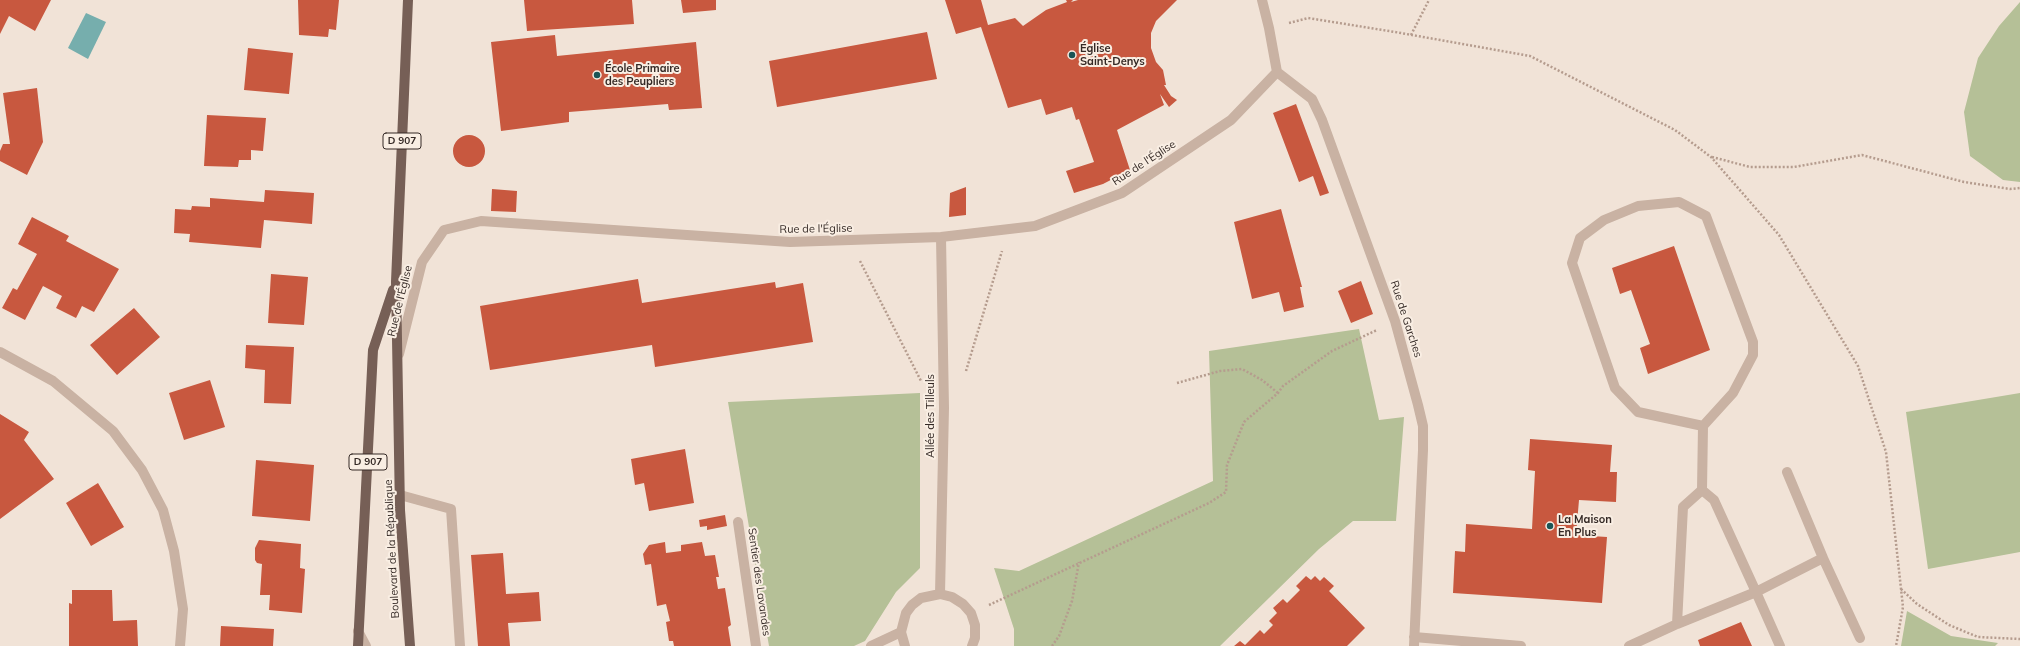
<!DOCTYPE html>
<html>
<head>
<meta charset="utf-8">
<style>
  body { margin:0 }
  canvas { display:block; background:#f1e3d7 }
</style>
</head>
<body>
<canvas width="2020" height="646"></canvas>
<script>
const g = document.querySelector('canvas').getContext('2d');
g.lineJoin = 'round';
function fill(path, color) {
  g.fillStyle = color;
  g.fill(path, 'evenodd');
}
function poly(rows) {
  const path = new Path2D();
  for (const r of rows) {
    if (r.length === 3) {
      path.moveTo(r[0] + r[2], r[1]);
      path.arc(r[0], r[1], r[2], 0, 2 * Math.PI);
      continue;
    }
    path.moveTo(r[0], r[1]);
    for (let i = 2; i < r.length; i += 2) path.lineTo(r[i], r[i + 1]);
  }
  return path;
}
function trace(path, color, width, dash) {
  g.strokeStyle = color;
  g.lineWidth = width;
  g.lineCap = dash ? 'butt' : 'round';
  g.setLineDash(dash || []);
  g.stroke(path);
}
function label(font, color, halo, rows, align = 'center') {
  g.font = font + ' Mulish,sans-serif';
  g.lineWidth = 4;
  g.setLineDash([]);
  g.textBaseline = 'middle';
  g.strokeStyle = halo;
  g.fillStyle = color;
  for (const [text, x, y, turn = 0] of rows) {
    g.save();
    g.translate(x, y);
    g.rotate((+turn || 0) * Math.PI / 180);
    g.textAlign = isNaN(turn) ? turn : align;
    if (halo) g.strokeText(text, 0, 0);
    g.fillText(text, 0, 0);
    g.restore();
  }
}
fill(poly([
  [2020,2,2020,182,2003,180,1970,156,1964,112,1978,58,1999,26],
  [1359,329,1379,420,1404,417,1396,521,1353,521,1319,549,1220,646,1014,646,1014,629,994,568,1019,571,1213,481,1209,351],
  [920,393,920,568,896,592,865,641,854,646,769,646,728,402],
  [2020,393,2020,552,1928,569,1906,412],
  [1907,611,1951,636,1998,643,1995,646,1901,646]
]), '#b5c097');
fill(poly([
  [86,13,106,22,88,59,68,48]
]), '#76aead');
fill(poly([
  [0,0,51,0,35,31,9,16,0,34],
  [298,0,339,0,336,30,329,29,328,37,299,35],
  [524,0,632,0,634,24,527,31],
  [681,0,716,0,716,10,683,13],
  [945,0,981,0,988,25,1015,18,1023,26,1046,10,1067,2,1066,0,1073,0,1071,2,1078,0,1177,0,1156,21,1151,33,1151,48,1156,62,1163,70,1166,85,1164,85,1171,96,1177,100,1169,107,1160,94,1164,105,1117,130,1130,170,1103,184,1074,193,1066,171,1094,162,1079,119,1076,120,1072,107,1046,115,1041,99,1008,108,981,27,956,34],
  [927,32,937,79,777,107,769,61],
  [555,35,557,56,696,42,702,108,669,110,668,104,569,112,569,122,501,131,491,42],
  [248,48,293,53,289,94,244,90],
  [37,88,43,142,27,175,0,161,0,151,3,144,10,144,3,93],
  [1296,104,1329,193,1320,196,1313,176,1299,182,1273,113],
  [207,115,266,118,263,151,251,150,251,160,239,160,238,167,204,166],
  [469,151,16],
  [966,187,966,215,949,217,950,193],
  [492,189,517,191,516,212,491,211],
  [265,190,314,193,312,224,264,220,261,248,189,242,190,234,174,233,175,209,191,210,192,206,210,207,210,198,264,202],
  [1281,209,1302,287,1300,287,1304,307,1284,312,1279,292,1252,299,1234,222],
  [32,217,69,236,66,241,119,269,94,312,82,306,76,318,56,308,62,296,43,286,25,320,2,308,13,288,17,290,37,254,18,244],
  [1674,246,1710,350,1648,374,1640,348,1650,344,1631,290,1620,294,1612,268],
  [271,274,308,277,304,325,268,323],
  [638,279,642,303,775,282,776,288,803,283,813,342,655,367,652,345,490,370,480,306],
  [1361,281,1373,314,1351,323,1338,291],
  [134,308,160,337,117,375,90,345],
  [246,345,294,347,291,404,264,403,265,370,245,368],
  [210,380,225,427,184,440,169,393],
  [0,414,29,432,24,440,54,479,0,519],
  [1530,439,1612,445,1610,472,1617,472,1616,502,1579,500,1576,535,1607,537,1602,603,1453,593,1455,551,1465,552,1466,524,1532,529,1535,471,1528,470],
  [685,449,694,503,649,511,644,483,635,485,631,459],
  [256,460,314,465,310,521,252,516],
  [98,483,124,527,91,546,66,503],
  [725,515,727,526,707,530,707,526,700,527,699,520],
  [259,540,301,544,300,568,305,569,302,613,269,610,270,595,260,595,262,564,257,563,255,560,255,548],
  [665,542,666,553,681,551,681,545,702,542,705,556,715,555,719,577,716,577,718,589,725,588,731,625,728,627,731,646,674,646,673,641,669,641,666,622,670,621,666,604,657,606,651,564,645,565,643,554,649,545],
  [503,553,506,594,539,592,541,621,508,623,510,646,478,646,471,555],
  [1306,576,1311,580,1315,576,1320,581,1324,577,1334,586,1329,591,1365,628,1347,646,1234,646,1240,641,1245,645,1260,630,1264,634,1273,625,1269,621,1277,613,1273,608,1283,599,1287,603,1300,590,1296,586],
  [72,590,112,590,113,621,137,620,138,646,69,646,69,603,72,604],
  [1741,622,1752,646,1700,646,1698,640],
  [221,626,274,629,273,646,220,646]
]), '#c8583f');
trace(poly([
  [1289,23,1308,18,1395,32,1530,56,1675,130,1711,157,1779,235,1858,366,1886,452,1903,607,1896,646],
  [1411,35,1429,0],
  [1712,157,1750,167,1794,167,1862,155,1964,182,2010,189,2020,188],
  [860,261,921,381],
  [966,371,1002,251],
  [1177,383,1220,371,1242,369,1262,380,1278,393],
  [1901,589,1917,604,1949,625,1978,637,2020,639],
  [989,605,1209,503,1226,492,1227,465,1244,422,1278,393,1283,386,1332,351,1377,330],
  [1052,646,1059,636,1072,601,1079,562]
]), '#b59c8e', 2.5, [2, 2]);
trace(poly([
  [1262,0,1269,28,1277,72,1312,99,1322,120,1395,321,1418,405,1423,426,1423,450,1414,646],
  [0,352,53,381,113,431,142,470,163,510,174,551,183,609,180,646],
  [399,354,422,262,444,230,481,221,790,242,941,237,1035,226,1122,193,1231,120,1277,72],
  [1702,490,1703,426,1733,393,1753,355,1753,342,1706,216,1679,202,1638,206,1604,220,1580,238,1572,263,1615,388,1638,412,1703,426],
  [400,495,451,509,460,646],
  [738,522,756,646],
  [1823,558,1860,638],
  [940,594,944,408,941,237],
  [358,631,366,646],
  [1414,637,1521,646],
  [871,646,901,632],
  [905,646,901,632,906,613,912,605,921,598,940,594,952,597,963,604,971,613,975,625,975,638,972,646],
  [1629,646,1677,624,1756,592,1714,500,1702,490,1683,507,1677,624],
  [1780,646,1756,592,1823,558,1787,472]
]), '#c9b2a3', 10);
trace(poly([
  [408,0,396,282,400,510,410,646],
  [358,646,373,350,393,290]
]), '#765f56', 10);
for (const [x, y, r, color] of [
  [1072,55,4,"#1b5556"],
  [597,75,4,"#1b5556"],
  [1550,526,4,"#1b5556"]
]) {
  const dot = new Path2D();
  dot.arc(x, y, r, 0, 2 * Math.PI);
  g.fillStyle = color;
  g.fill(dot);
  trace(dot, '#f9eee3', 1.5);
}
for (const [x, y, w] of [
  [402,141,38],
  [368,462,38]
]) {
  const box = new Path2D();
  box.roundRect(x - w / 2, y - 8, w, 16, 3);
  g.fillStyle = '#f9eee3';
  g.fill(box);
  trace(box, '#342925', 1);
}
label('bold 10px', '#342925', null, [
  ["D 907",402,141],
  ["D 907",368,462]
]);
label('bold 11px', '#342925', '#f9eee3', [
  ["Église",1080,49],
  ["Saint-Denys",1080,62],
  ["École Primaire",605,69],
  ["des Peupliers",605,82],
  ["La Maison",1558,520],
  ["En Plus",1558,533]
], 'left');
label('11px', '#342925', '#f9eee3', [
  ["Rue de l'Église",1144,163,-33],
  ["Rue de l'Église",816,229,-1],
  ["Rue de l'Église",400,301,-76],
  ["Rue de Garches",1406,319,72],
  ["Allée des Tilleuls",931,416,-90],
  ["Boulevard de la République",392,549,-93],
  ["Sentier des Lavandes",759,582,82]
]);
</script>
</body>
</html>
